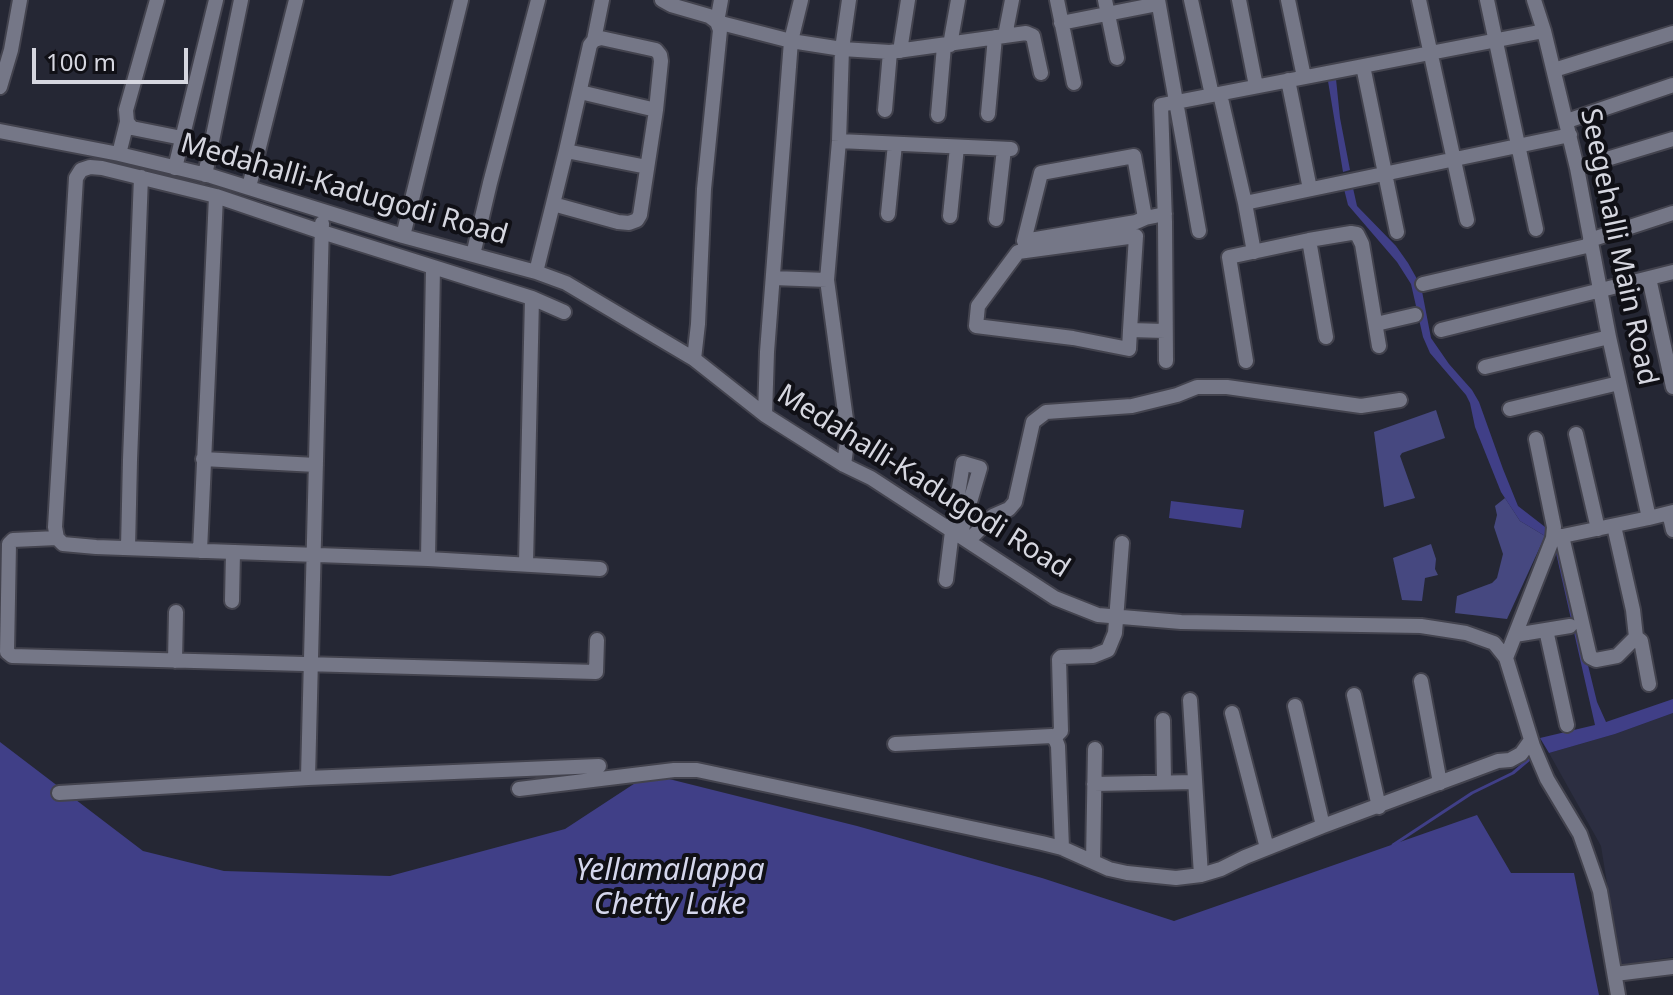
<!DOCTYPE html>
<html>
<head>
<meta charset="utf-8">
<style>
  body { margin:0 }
  #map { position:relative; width:1673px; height:995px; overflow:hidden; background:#252734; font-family:"Noto Sans",sans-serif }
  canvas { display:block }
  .scale { position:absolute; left:32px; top:48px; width:156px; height:36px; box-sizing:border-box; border:4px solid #d6d7e0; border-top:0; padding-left:10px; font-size:24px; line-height:28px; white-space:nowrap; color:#d6d7e0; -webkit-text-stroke:6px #101016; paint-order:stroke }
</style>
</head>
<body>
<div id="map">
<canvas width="1673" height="995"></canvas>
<div class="scale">100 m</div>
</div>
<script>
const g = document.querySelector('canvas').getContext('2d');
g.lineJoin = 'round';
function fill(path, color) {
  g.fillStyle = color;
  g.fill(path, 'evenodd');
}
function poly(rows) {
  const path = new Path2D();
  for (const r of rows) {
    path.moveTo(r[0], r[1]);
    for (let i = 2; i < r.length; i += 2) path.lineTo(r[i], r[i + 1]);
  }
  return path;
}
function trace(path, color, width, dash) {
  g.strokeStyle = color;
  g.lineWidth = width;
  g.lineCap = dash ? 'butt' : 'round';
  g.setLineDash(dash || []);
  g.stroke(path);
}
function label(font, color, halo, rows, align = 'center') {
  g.font = font + ' "Noto Sans",sans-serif';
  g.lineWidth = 8;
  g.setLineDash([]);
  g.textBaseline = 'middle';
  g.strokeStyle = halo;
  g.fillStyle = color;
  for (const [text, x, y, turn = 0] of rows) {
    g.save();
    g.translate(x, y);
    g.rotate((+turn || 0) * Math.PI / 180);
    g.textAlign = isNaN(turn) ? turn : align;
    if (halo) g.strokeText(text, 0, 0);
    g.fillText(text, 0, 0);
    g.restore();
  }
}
fill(poly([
  [1673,713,1673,957,1620,965,1601,846,1549,753,1615,734]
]), '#2c2e41');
fill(poly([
  [1436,410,1445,438,1402,453,1400,456,1415,498,1384,507,1374,432],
  [1505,498,1520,521,1545,536,1507,619,1455,613,1457,596,1492,583,1497,578,1503,554,1494,527,1497,515,1495,506],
  [1431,544,1436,559,1435,569,1438,575,1425,578,1422,601,1402,600,1393,558]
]), '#464880');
fill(poly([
  [1336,79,1340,118,1350,170,1343,172,1328,81],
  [1353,188,1357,206,1396,246,1408,263,1421,286,1431,338,1449,364,1472,390,1479,402,1503,469,1518,506,1549,530,1551,533,1545,536,1520,521,1501,492,1475,427,1470,403,1466,395,1430,353,1423,337,1411,284,1397,262,1348,205,1344,189],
  [1171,501,1244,510,1241,528,1169,518],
  [1564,548,1586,657,1597,702,1606,722,1673,699,1673,713,1615,734,1549,753,1540,738,1595,725,1556,553],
  [0,742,143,851,224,871,390,876,565,829,649,774,857,826,1042,878,1174,921,1477,815,1511,873,1574,873,1599,995,0,995]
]), '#403f87');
trace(poly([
  [1393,845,1472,793,1513,773,1532,757]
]), '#403f87', 3);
const minor = poly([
  [662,0,671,5,709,16,717,22,791,41,842,49,890,52,1026,33,1033,36,1041,73],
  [1057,0,1074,83],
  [1105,0,1117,58],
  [1158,0,1199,231],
  [1191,0,1212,95],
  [1239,0,1256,86],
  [1288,0,1304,77],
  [1419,0,1467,220],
  [1487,0,1536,229],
  [1534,0,1544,31,1577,168,1609,337,1649,518,1553,538],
  [1061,23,1158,4],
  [1005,36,1012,0],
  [594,40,602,0],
  [950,45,958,0],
  [900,51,908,0],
  [1363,66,1397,232],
  [1554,70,1673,33],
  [1288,80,1310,189],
  [0,87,11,50,20,0],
  [580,92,656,110],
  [1220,94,1245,203,1254,252],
  [885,110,890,52],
  [988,114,995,37],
  [938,115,944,46],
  [1567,121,1673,85],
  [127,122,132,128,182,138],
  [0,131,119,154,211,176,403,236,536,272,566,283,694,359,765,415,844,465,871,478,1055,598,1098,615,1181,622,1421,626,1466,633,1494,643,1506,658,1533,746,1547,779,1580,834,1600,891,1618,995],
  [839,141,1011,149],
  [566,151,647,167],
  [119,154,127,122,126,110,157,0],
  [175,168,216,0],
  [1577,168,1673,139],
  [205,175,241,0],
  [249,187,296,0],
  [1245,203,1570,135],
  [888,214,895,144],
  [950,216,957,147],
  [1145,218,1136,222,1024,241,1041,173,1134,156,1145,218,1165,214],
  [996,219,1004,149],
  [403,236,461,0],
  [1309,240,1326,337],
  [1590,240,1673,213],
  [473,255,490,183,538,0],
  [536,272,553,204,566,151,590,45,594,40,601,38,656,50,660,55,661,61,656,110,640,215,637,220,629,223,618,222,553,204],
  [773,278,827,280],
  [1649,278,1673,387],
  [1423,284,1591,245],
  [564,312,532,298,322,232,216,196,102,168,90,167,81,170,76,178,55,527,57,538,63,544,96,547,428,559,600,569],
  [1376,324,1415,315],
  [1130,330,1136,236,1018,252,978,306,976,326,1073,338,1129,349,1130,330,1165,331],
  [1441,330,1673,272],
  [694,359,698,324,704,189,720,30,717,22,721,0],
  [1166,361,1165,222,1161,105,1544,31],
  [1246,361,1229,257,1309,240,1351,233,1357,234,1362,244,1379,346],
  [1485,367,1609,337],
  [1510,409,1619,383],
  [765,415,767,352,791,41,801,0],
  [1576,434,1598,529],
  [203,459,316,465],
  [844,465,848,434,827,280,839,141,842,49,849,0],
  [1669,513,1673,530],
  [1649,518,1673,512],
  [1614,526,1633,610,1636,637,1641,641,1649,684],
  [1562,536,1590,657,1596,660,1617,656,1636,637],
  [57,538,13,540,9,544,7,652,12,656,596,672,597,640],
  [968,541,993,516,1009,509,1015,502,1033,422,1046,412,1132,406,1177,395,1197,387,1227,387,1361,406,1400,400],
  [128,548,130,460,141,177],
  [200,551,216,196],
  [428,559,433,267],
  [526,563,532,298],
  [946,580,952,531,963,463,980,468,960,536],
  [232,601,233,552],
  [1546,630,1567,725],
  [1515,635,1570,626],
  [1506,658,1553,538,1554,527,1536,439],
  [175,661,176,612],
  [1421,681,1440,783],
  [1354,695,1379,807],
  [1190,700,1201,875],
  [1295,706,1323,826],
  [1232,713,1267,848],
  [1163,720,1164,781],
  [1054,738,1061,731,1059,659,1061,657,1093,656,1108,650,1115,633,1122,543],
  [895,744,1052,736,1056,741,1058,746,1062,848],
  [308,778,322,223],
  [1094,784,1195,782],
  [519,789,674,770,697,770,1042,843,1062,848,1109,869,1127,873,1176,878,1201,875,1221,869,1245,857,1323,826,1498,761,1510,760,1521,754,1531,740],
  [59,793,308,778,599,766],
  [1093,862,1095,749],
  [1615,974,1673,967]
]);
trace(minor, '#43434e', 18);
trace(minor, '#757787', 14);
label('28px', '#d6d7e0', '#101016', [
  ["Medahalli-Kadugodi Road",344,190,16],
  ["Seegehalli Main Road",1618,247,78],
  ["Medahalli-Kadugodi Road",923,482,32]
]);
label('italic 30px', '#d5d7ed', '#101016', [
  ["Yellamallappa",670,871],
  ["Chetty Lake",670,905]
]);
</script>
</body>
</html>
